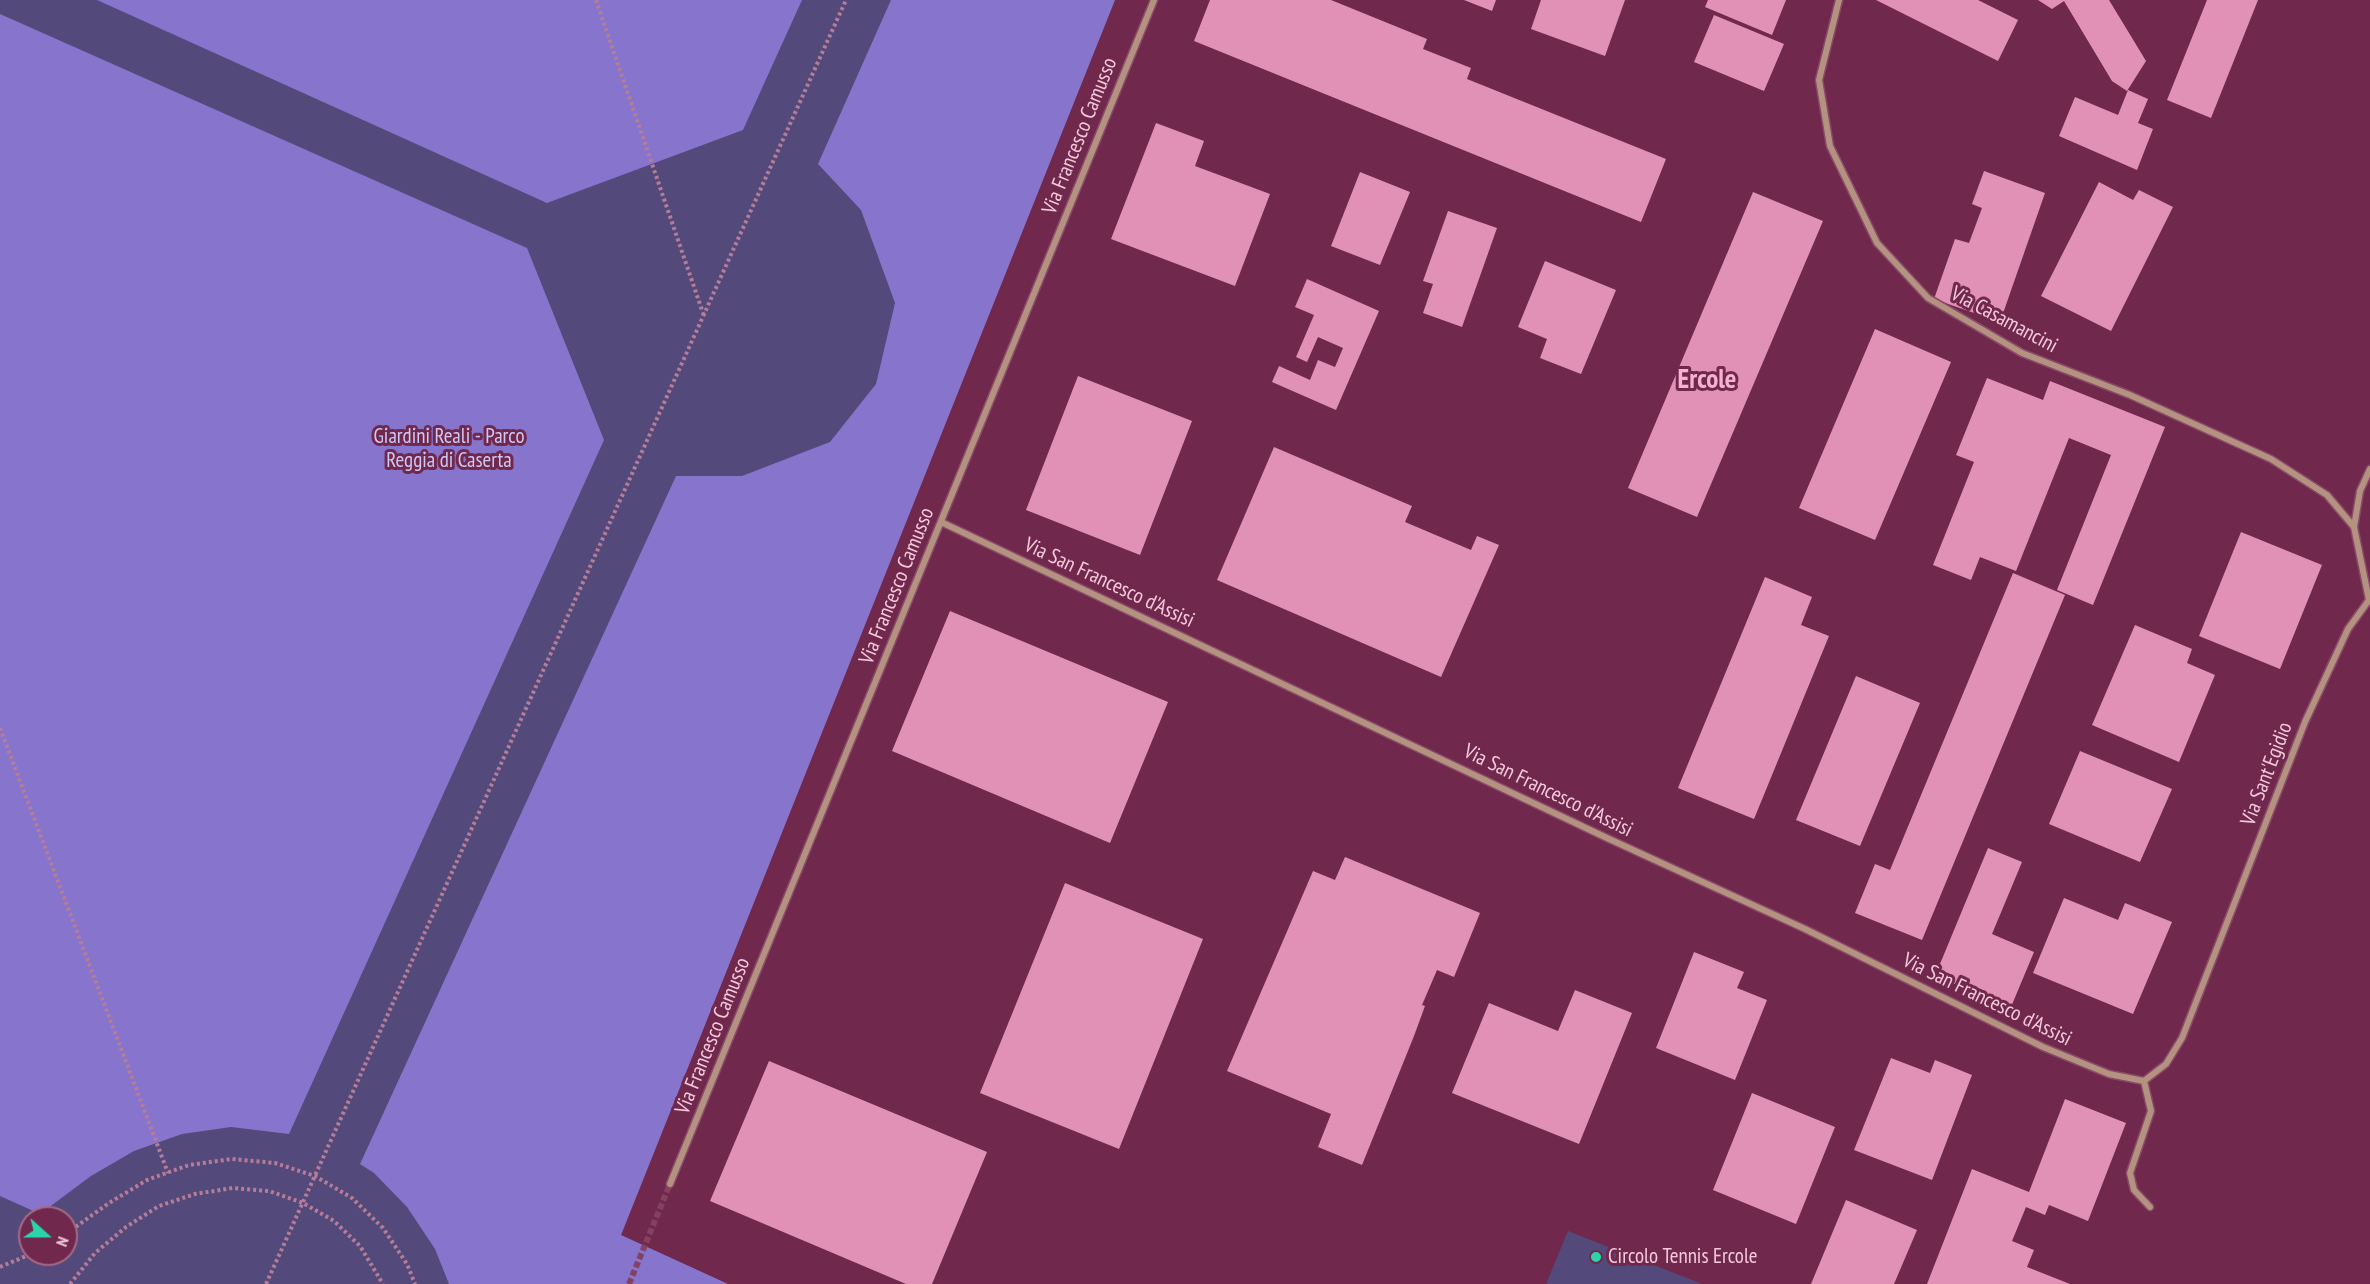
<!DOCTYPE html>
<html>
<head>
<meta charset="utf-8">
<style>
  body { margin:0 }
  #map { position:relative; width:2370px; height:1284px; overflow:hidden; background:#70294d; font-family:"PT Sans Narrow",sans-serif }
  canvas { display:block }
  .north { position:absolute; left:18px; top:1206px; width:60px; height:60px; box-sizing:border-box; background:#70294d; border:2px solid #a56986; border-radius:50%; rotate:111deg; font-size:16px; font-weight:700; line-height:24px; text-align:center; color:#f4c9db }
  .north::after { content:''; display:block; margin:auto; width:21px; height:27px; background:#2bd5ac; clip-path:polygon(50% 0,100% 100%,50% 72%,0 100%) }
</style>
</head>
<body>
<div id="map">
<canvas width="2370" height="1284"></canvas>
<div class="north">N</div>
</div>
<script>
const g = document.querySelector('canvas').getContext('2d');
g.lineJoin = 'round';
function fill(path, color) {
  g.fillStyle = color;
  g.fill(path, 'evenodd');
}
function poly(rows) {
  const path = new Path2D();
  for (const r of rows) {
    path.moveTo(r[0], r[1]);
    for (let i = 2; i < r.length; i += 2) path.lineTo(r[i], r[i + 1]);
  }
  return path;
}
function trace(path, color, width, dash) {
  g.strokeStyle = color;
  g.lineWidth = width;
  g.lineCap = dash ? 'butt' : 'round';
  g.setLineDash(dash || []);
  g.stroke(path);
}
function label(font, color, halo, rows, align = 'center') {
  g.font = font + ' "PT Sans Narrow",sans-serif';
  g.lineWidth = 6;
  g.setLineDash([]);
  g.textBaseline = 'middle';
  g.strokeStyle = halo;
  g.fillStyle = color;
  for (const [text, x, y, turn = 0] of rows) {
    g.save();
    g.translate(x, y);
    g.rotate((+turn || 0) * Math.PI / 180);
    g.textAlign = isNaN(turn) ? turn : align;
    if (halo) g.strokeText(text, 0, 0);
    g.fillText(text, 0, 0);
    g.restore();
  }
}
fill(poly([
  [0,0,1115,0,956,393,621,1235,728,1284,0,1284],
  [30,1218,66,1218,66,1254,30,1254],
  [1568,1231,1702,1284,1546,1284]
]), '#53497b');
fill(poly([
  [97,0,802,0,743,130,547,203],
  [891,0,1115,0,621,1235,728,1284,449,1284,435,1249,407,1207,374,1173,360,1164,676,476,742,476,830,442,876,384,895,303,861,210,818,164],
  [0,14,527,248,604,440,289,1134,231,1127,182,1134,134,1151,91,1176,40,1214,0,1196]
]), '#8674cd');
fill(poly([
  [1210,0,1331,0,1427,39,1423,49,1471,68,1467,79,1666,159,1641,222,1194,41],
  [1464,0,1496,0,1492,11],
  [1541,0,1625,0,1605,56,1531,29],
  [1708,0,1786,0,1772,35,1705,7],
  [1876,0,1978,0,2018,20,1998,61],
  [2038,0,2109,0,2146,61,2127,91,2112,81,2064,1,2052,9],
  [2207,0,2258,0,2211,118,2167,100],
  [1714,15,1784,44,1764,91,1694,62],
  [2128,90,2148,99,2138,123,2153,129,2137,170,2059,136,2075,97,2118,115],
  [1156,123,1204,141,1195,166,1270,194,1235,286,1111,239],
  [1984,171,2045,193,2000,322,1934,299,1955,239,1969,243,1982,208,1972,204],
  [1360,172,1410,192,1380,265,1331,246],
  [2099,182,2133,200,2139,190,2173,207,2111,331,2041,296],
  [1753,192,1823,221,1697,517,1628,488],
  [1448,211,1497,228,1462,327,1423,313,1433,284,1423,281],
  [1545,261,1616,290,1581,374,1540,358,1547,339,1518,327],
  [1307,279,1379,311,1336,410,1272,382,1279,366,1310,380,1318,360,1335,367,1343,348,1318,337,1307,362,1296,357,1314,315,1295,307],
  [1875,329,1951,362,1875,540,1799,508],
  [1078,376,1192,421,1140,555,1026,510],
  [1987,378,2043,400,2050,381,2165,427,2093,605,2057,590,2111,455,2069,438,2016,571,1980,557,1971,580,1933,565,1974,462,1956,455],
  [1274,447,1412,506,1405,522,1471,550,1477,536,1499,545,1441,677,1217,580],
  [2241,532,2322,565,2280,669,2199,636],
  [2013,573,2065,595,1922,940,1855,913,1875,864,1890,870],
  [1765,577,1812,597,1801,625,1829,636,1754,819,1678,788],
  [950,611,1168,702,1110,843,892,751],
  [2135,625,2192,649,2187,663,2215,675,2179,762,2092,725],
  [1856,676,1920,703,1860,846,1796,820],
  [2080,751,2172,789,2140,862,2049,824],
  [1988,848,2022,862,1992,934,2034,952,2011,1007,1935,976],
  [1345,857,1480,913,1454,977,1437,970,1422,1005,1425,1006,1414,1036,1362,1165,1318,1147,1331,1114,1227,1071,1313,871,1335,880],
  [1065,883,1203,939,1119,1149,980,1093],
  [2064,898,2118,920,2125,903,2172,922,2133,1014,2033,973],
  [1694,952,1744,972,1737,988,1767,1000,1735,1080,1656,1048],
  [1575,990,1632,1013,1579,1144,1452,1093,1489,1003,1558,1031],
  [1891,1058,1930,1073,1935,1060,1972,1075,1932,1180,1854,1150],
  [769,1061,987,1152,932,1284,906,1284,710,1201],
  [1752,1093,1835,1127,1796,1224,1713,1190],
  [2065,1099,2126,1123,2088,1221,2049,1205,2045,1215,2026,1207,2012,1241,2034,1250,2027,1267,2070,1284,1927,1284,1972,1169,2029,1192],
  [1846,1200,1917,1230,1894,1284,1811,1284]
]), '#e291b6');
trace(poly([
  [629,1284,670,1184]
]), '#844162', 6, [6, 3]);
const street = poly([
  [1839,0,1819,80,1830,146,1877,243,1928,298,2022,353,2130,395,2271,459,2327,495,2354,527],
  [941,522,1607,838,1805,929,2043,1047,2109,1074,2144,1081],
  [2144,1081,2166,1064,2182,1038,2305,722,2348,629,2369,600,2354,527,2360,491,2370,469],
  [2144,1081,2151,1111,2130,1173,2134,1190,2150,1207],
  [670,1184,1154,0]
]);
trace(street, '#8a4969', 9);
trace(poly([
  [596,0,704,316],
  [0,728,168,1173],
  [66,1234,109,1203,147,1180,189,1165,232,1159,275,1163,315,1176,352,1198,383,1228,407,1264,415,1284],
  [0,1267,31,1254],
  [70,1284,95,1253,126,1227,159,1206,195,1194,233,1188,269,1191,303,1203,334,1221,360,1246,383,1284],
  [266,1284,846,0]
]), '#b57d98', 4, [3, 3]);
trace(street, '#b3927f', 6);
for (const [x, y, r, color] of [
  [1596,1257,6,"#2bd5ac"]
]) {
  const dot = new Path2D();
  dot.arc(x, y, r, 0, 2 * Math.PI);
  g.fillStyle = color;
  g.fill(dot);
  trace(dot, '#70294d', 2);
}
label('21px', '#f4c9db', '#70294d', [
  ["Via Francesco Camusso",1080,136,-68],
  ["Via Casamancini",2004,320,28],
  ["Via San Francesco d'Assisi",1109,583,25],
  ["Via Francesco Camusso",897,586,-68],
  ["Via Sant'Egidio",2267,774,-69],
  ["Via San Francesco d'Assisi",1548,791,26],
  ["Via San Francesco d'Assisi",1987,1000,26],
  ["Via Francesco Camusso",713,1036,-68]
]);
label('21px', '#cdc7f5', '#70294d', [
  ["Giardini Reali - Parco",449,437],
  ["Reggia di Caserta",449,461]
]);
label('21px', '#f4c9db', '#70294d', [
  ["Circolo Tennis Ercole",1608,1257]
], 'left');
label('bold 27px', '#f6b2d0', '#70294d', [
  ["Ercole",1707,380]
]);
</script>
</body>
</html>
